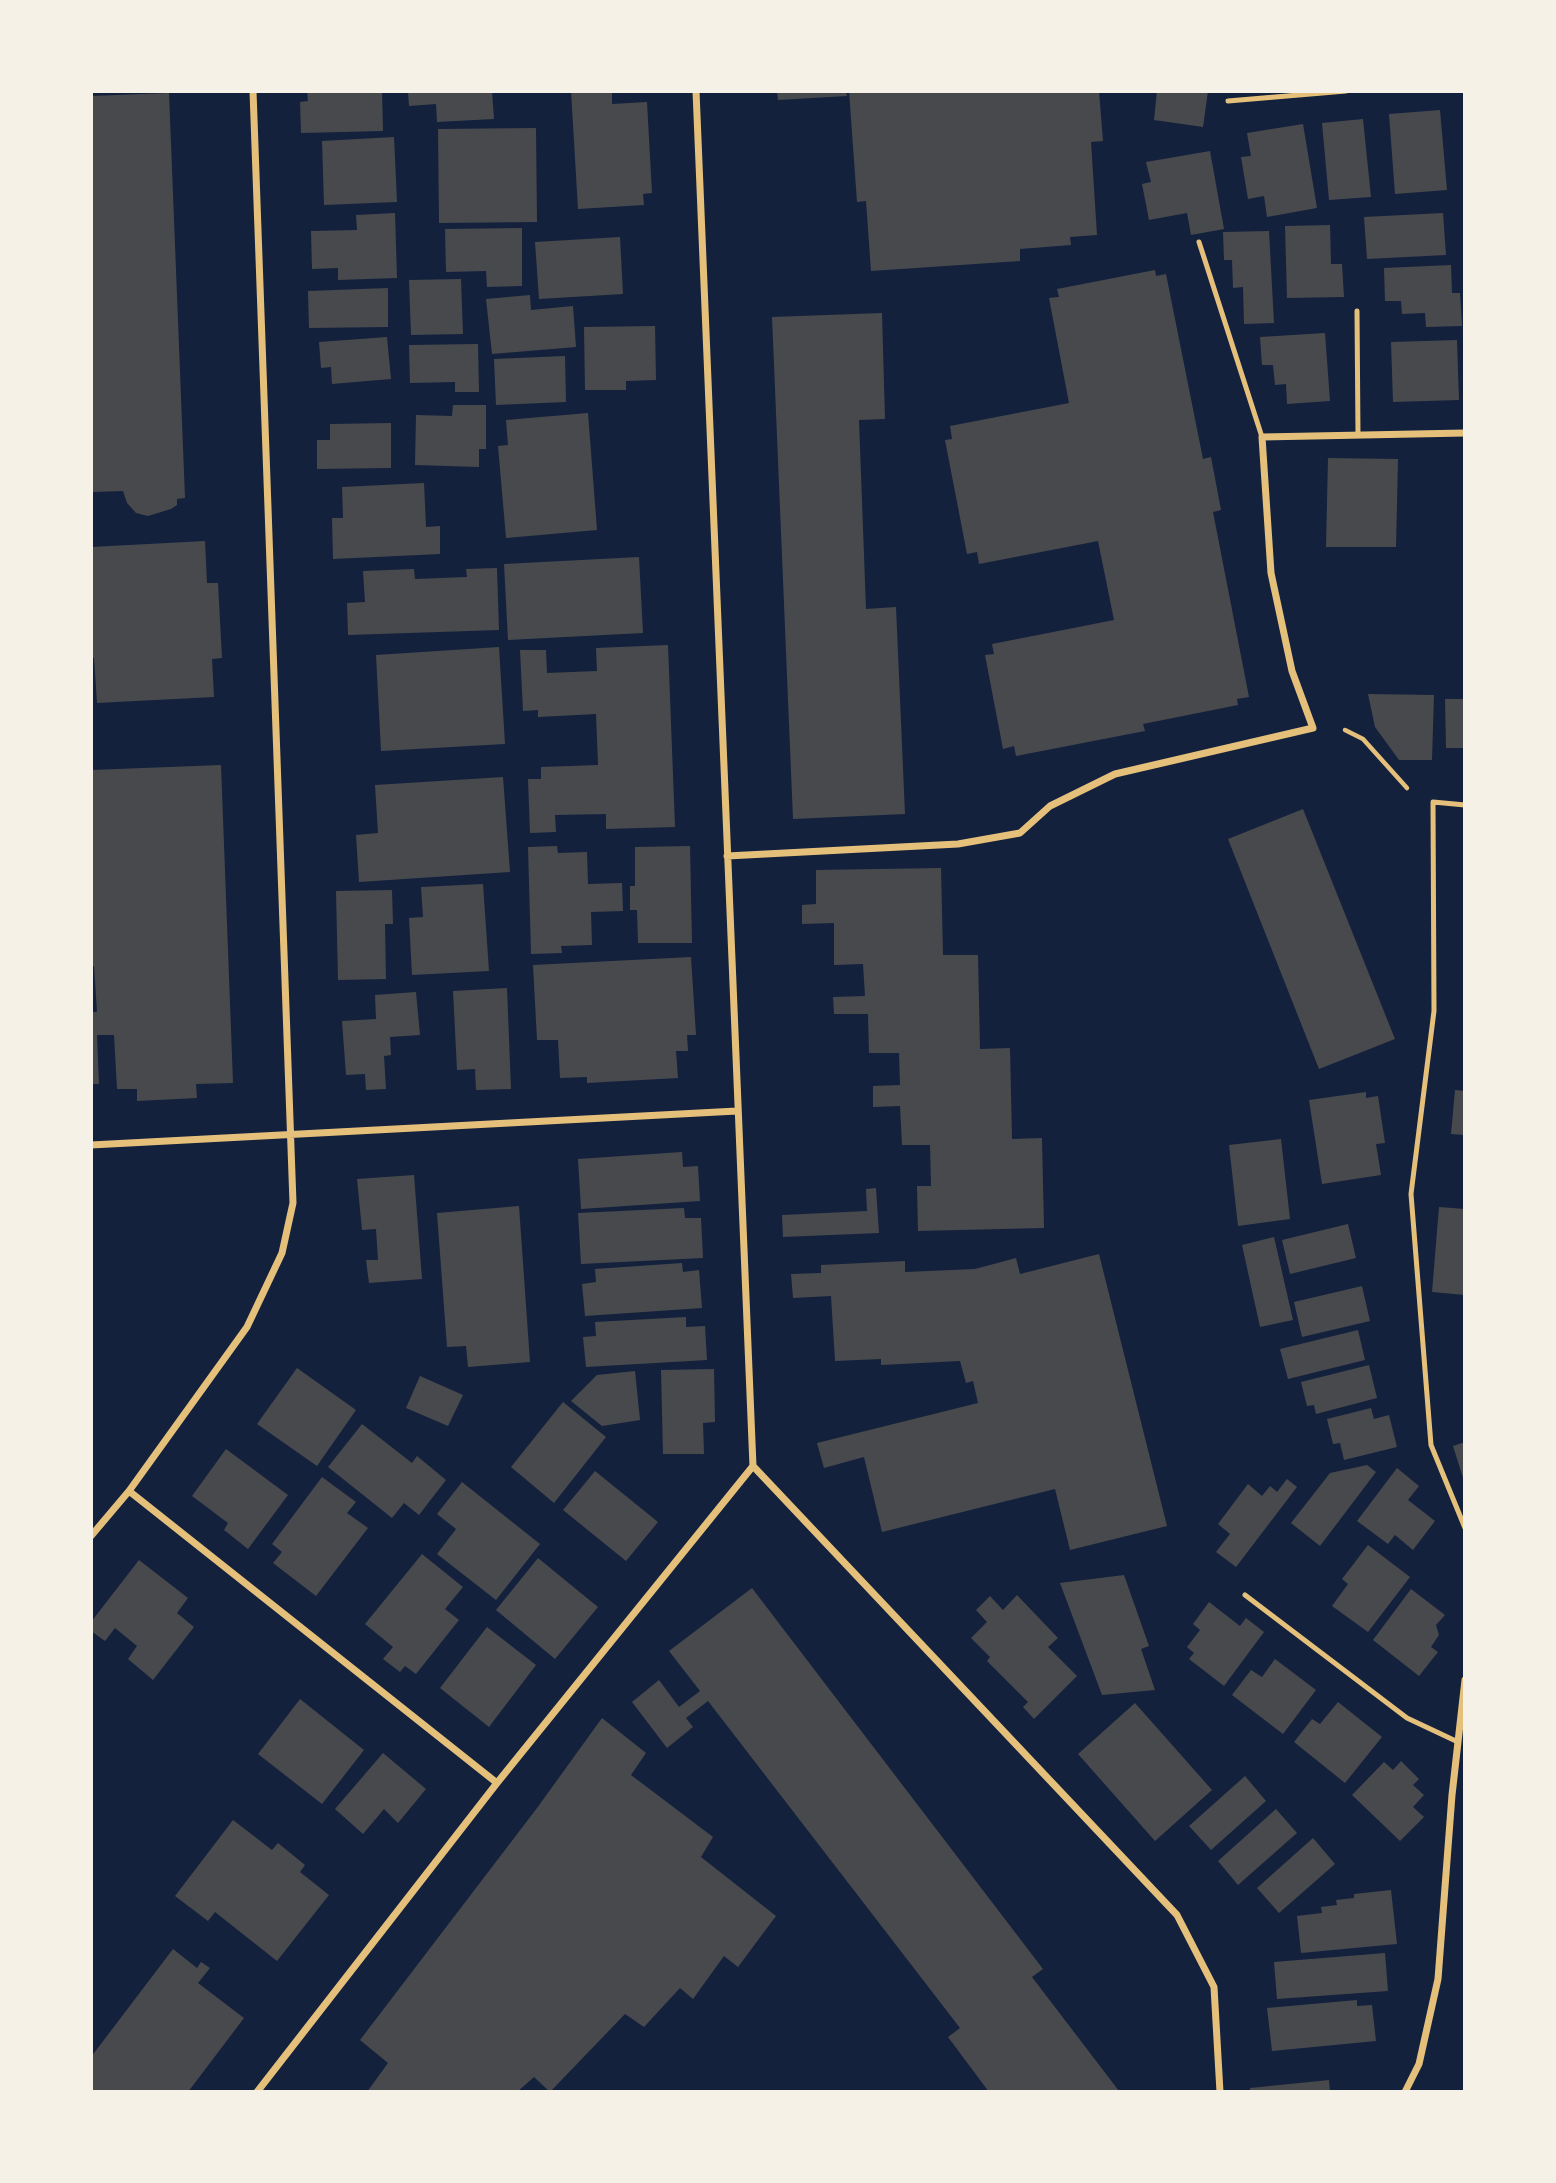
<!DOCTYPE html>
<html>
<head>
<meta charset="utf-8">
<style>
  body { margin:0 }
  #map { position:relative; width:1556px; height:2183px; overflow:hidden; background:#14213d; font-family:Lato,sans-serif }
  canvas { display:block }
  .frame { position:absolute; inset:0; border:93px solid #f6f1e7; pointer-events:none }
</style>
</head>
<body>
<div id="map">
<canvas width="1556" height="2183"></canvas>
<div class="frame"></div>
</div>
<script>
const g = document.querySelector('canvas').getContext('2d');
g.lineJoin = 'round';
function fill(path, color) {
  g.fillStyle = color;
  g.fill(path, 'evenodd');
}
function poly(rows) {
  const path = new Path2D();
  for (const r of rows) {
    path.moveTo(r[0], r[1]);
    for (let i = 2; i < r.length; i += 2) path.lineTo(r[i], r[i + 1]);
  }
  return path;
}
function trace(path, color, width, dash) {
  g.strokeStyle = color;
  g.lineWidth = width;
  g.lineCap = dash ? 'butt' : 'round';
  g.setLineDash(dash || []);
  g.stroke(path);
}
fill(poly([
  [307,91,382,91,383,131,301,133,300,102,308,101],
  [408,91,492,91,494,119,437,122,436,104,409,106],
  [571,91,612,91,612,104,647,102,652,193,643,194,644,205,578,209],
  [777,91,846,91,847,96,778,100],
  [849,91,1099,91,1103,141,1091,142,1097,235,1070,237,1071,245,1020,249,1020,261,871,271,866,201,857,202],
  [1157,91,1208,91,1203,127,1154,120],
  [169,93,185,498,177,499,177,505,171,509,148,516,136,513,127,503,123,491,93,492,91,432,91,96],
  [1440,110,1447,190,1395,194,1389,114],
  [1363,119,1371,197,1329,200,1322,123],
  [1303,124,1317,208,1267,217,1264,196,1248,199,1241,157,1251,156,1247,133],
  [536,128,537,222,439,223,438,129],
  [394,137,397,202,324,205,322,141],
  [1210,151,1224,229,1191,235,1187,213,1149,220,1142,184,1151,182,1146,162],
  [395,213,397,278,338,280,338,268,312,269,311,231,357,230,356,215],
  [1443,213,1446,255,1367,259,1364,217],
  [1330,225,1331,264,1342,264,1344,297,1287,298,1285,226],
  [522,228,522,286,487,287,486,271,446,272,445,229],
  [1269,231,1274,323,1244,324,1243,287,1233,288,1232,260,1224,260,1223,232],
  [620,237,623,294,539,299,535,242],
  [1451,265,1452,293,1460,293,1462,326,1426,327,1425,313,1402,314,1401,301,1385,301,1384,268],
  [1155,270,1156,276,1166,274,1203,459,1211,457,1221,510,1213,512,1249,697,1237,699,1238,705,1143,724,1145,731,1016,756,1014,746,1003,749,985,655,994,654,992,644,1114,620,1098,541,979,564,977,552,967,554,945,440,952,439,950,426,1069,403,1049,298,1059,297,1057,289],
  [461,279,463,334,411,335,409,280],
  [388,288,388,327,309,328,308,291],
  [530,295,531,310,573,306,576,347,492,354,486,299],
  [882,313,885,419,859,420,866,609,896,607,905,814,793,819,772,317],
  [655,326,656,380,626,381,626,390,585,390,584,327],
  [1325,333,1330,401,1287,404,1286,384,1275,385,1273,365,1262,365,1260,337],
  [387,337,391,379,332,384,331,367,321,368,319,342],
  [1457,340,1459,400,1393,402,1391,342],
  [478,344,479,392,455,392,455,382,410,383,409,345],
  [565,356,566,402,496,405,494,359],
  [453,405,486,405,486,449,479,449,479,467,415,465,416,415,452,416],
  [588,413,597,530,506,538,498,446,508,445,506,420],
  [391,423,391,468,317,469,317,440,330,440,330,424],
  [1328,458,1398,459,1396,547,1326,547],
  [424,483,426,527,440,526,440,554,333,559,332,518,343,518,342,487],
  [205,541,207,583,218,583,222,658,212,659,214,697,97,703,94,658,91,658,91,547],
  [639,557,643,633,508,640,504,564],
  [497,568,499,630,348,635,347,603,365,602,363,571,414,569,415,579,467,577,466,569],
  [668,645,675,827,606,829,606,814,555,815,556,832,530,833,528,779,541,779,541,767,598,765,596,714,538,717,538,710,523,711,520,650,546,650,547,673,597,671,596,648],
  [499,647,505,744,381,751,376,655],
  [1368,694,1434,695,1432,760,1399,760,1375,727],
  [1445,699,1465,699,1465,748,1446,748],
  [221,765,233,1083,196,1084,197,1098,137,1101,137,1089,117,1089,114,1035,97,1035,99,1084,91,1084,91,1012,97,1012,94,966,91,966,91,770],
  [503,777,510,872,359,882,356,835,378,833,375,785],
  [1303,809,1395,1039,1319,1069,1228,839],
  [557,846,558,853,587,852,588,884,622,883,623,911,591,912,592,945,561,946,562,953,531,954,528,847],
  [690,846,692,943,638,943,637,910,630,910,630,886,635,886,635,847],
  [941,868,943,955,978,955,980,1049,1010,1048,1012,1139,1042,1138,1044,1228,918,1231,917,1186,931,1186,930,1145,902,1145,900,1106,873,1107,873,1086,900,1085,899,1053,869,1053,868,1014,834,1014,833,997,865,996,863,964,834,965,834,923,802,924,802,905,816,904,816,870],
  [483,884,489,971,412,975,409,918,423,917,421,887],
  [392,890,393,924,385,924,386,979,338,980,336,891],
  [691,957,696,1035,687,1035,688,1051,676,1051,678,1078,587,1083,587,1077,560,1078,558,1040,537,1040,533,965],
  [507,988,511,1089,476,1090,475,1069,457,1070,453,991],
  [416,992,420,1035,390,1037,391,1055,384,1056,386,1089,366,1090,365,1074,346,1075,342,1021,376,1019,375,995],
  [1455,1090,1465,1091,1465,1135,1451,1134],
  [1366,1092,1366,1098,1378,1096,1385,1143,1376,1144,1381,1175,1322,1184,1309,1100],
  [1281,1139,1290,1219,1238,1226,1229,1145],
  [682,1152,683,1167,698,1166,700,1201,581,1209,578,1159],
  [414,1175,422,1279,369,1283,366,1260,378,1260,376,1229,362,1230,357,1179],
  [876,1188,879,1233,783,1237,782,1215,867,1211,866,1189],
  [519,1206,530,1362,468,1367,466,1346,447,1347,437,1213],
  [1439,1207,1465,1209,1465,1295,1432,1292],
  [684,1208,685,1218,701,1218,703,1258,581,1264,578,1213],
  [1348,1224,1356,1258,1290,1274,1282,1240],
  [1274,1237,1293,1320,1260,1327,1242,1245],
  [1099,1254,1167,1526,1070,1550,1055,1489,882,1532,864,1457,824,1468,817,1443,978,1403,973,1381,966,1383,960,1361,881,1365,881,1359,835,1361,831,1296,793,1298,791,1274,821,1273,821,1265,905,1261,905,1272,975,1269,1016,1258,1020,1274],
  [682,1263,683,1272,699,1270,702,1308,585,1316,582,1284,596,1282,595,1269],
  [1362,1286,1370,1321,1302,1337,1294,1302],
  [686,1317,686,1327,705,1326,707,1360,586,1367,583,1337,596,1336,595,1322],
  [1358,1330,1365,1360,1288,1379,1280,1349],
  [1369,1365,1377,1398,1316,1414,1314,1405,1307,1406,1301,1382],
  [297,1368,356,1410,317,1466,257,1424],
  [714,1369,715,1422,703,1423,704,1454,663,1454,661,1370],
  [635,1371,640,1420,602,1426,571,1401,597,1375],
  [420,1376,463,1395,448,1426,406,1408],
  [563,1402,606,1437,554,1503,511,1467],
  [1371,1408,1374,1419,1389,1415,1397,1447,1344,1460,1340,1443,1333,1444,1327,1419],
  [362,1424,412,1463,417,1456,446,1480,419,1515,404,1503,392,1518,328,1467],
  [1465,1442,1465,1481,1464,1481,1453,1446],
  [226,1449,288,1495,248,1549,224,1530,228,1523,192,1496],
  [1367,1465,1376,1472,1320,1546,1291,1523,1330,1473],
  [1397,1468,1419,1486,1408,1500,1435,1521,1413,1550,1395,1535,1388,1544,1357,1521],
  [595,1471,658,1522,626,1561,563,1510],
  [322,1477,356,1502,347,1513,368,1528,316,1596,273,1563,282,1552,272,1544],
  [1287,1479,1297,1487,1236,1567,1216,1552,1230,1534,1218,1524,1248,1484,1262,1496,1270,1486,1277,1492],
  [462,1482,540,1544,496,1600,437,1554,456,1529,437,1514],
  [1368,1545,1410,1577,1368,1632,1332,1606,1348,1584,1342,1579],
  [422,1554,463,1587,445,1609,459,1620,416,1674,405,1666,400,1672,383,1659,393,1647,365,1624],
  [538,1558,598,1607,555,1659,496,1610],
  [139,1560,188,1598,177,1613,194,1627,153,1680,128,1659,137,1646,115,1628,105,1641,91,1631,91,1622],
  [1124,1575,1149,1646,1141,1649,1155,1690,1102,1695,1060,1583],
  [752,1588,1043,1969,1032,1977,1119,2091,1118,2092,989,2092,948,2037,960,2028,708,1701,686,1718,693,1727,667,1748,632,1702,659,1680,679,1707,700,1691,669,1651],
  [1411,1589,1445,1615,1436,1625,1439,1635,1431,1647,1438,1652,1419,1676,1373,1640],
  [1017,1595,1058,1638,1048,1647,1077,1676,1034,1719,1023,1707,1028,1702,987,1661,990,1657,971,1638,987,1622,976,1610,990,1596,1003,1610],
  [1209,1602,1240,1626,1246,1618,1264,1632,1224,1686,1189,1659,1194,1653,1187,1647,1200,1630,1193,1624],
  [487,1627,536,1665,489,1727,440,1688],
  [1275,1659,1316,1690,1283,1734,1232,1695,1251,1670,1262,1677],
  [300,1699,364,1750,322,1804,258,1754],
  [1338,1702,1382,1737,1345,1783,1294,1742,1312,1719,1320,1724],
  [1135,1703,1212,1790,1155,1841,1078,1754],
  [602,1718,646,1753,631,1775,713,1837,701,1857,776,1916,738,1967,724,1956,693,1999,680,1988,644,2027,625,2014,550,2092,534,2077,517,2092,367,2092,388,2063,360,2040,537,1808],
  [383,1753,426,1789,398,1823,384,1809,363,1834,335,1809],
  [1401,1761,1419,1779,1413,1785,1424,1795,1413,1807,1424,1817,1400,1841,1352,1795,1384,1762,1393,1770],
  [1245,1776,1266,1801,1211,1850,1189,1826],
  [1276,1809,1297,1833,1238,1885,1218,1861],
  [233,1820,272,1850,278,1843,305,1865,300,1872,329,1895,277,1961,215,1912,208,1921,175,1896],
  [1313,1838,1335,1864,1279,1913,1257,1888],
  [1391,1890,1397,1944,1301,1953,1297,1916,1322,1913,1321,1907,1337,1905,1336,1900,1354,1898,1354,1894],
  [173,1949,197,1968,201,1962,210,1968,198,1983,244,2018,188,2092,91,2092,91,2057],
  [1385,1953,1388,1991,1277,1999,1274,1962],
  [1357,2000,1357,2006,1372,2005,1376,2041,1272,2051,1267,2008],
  [1329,2080,1330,2092,1250,2092,1250,2088]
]), '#48494c');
trace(poly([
  [1345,730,1363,739,1407,788]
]), '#e5c07b', 4.5);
trace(poly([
  [1228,101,1346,91],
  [1199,242,1262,437],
  [1357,311,1358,435],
  [1465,805,1433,802,1434,1011,1411,1194,1431,1445,1465,1528],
  [1245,1595,1407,1718,1458,1742]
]), '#e5c07b', 5);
trace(poly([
  [727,856,958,844,1020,833,1050,806,1115,774,1313,728,1292,671,1271,573,1262,437,1465,433],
  [91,1145,737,1111],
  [753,1466,1177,1915,1214,1987,1220,2092],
  [129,1491,497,1783],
  [91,1536,129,1491,247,1327,282,1253,293,1203,253,91],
  [257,2092,497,1783,753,1466,696,91],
  [1405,2092,1419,2064,1438,1979,1452,1795,1465,1680]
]), '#e5c07b', 7);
</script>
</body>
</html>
